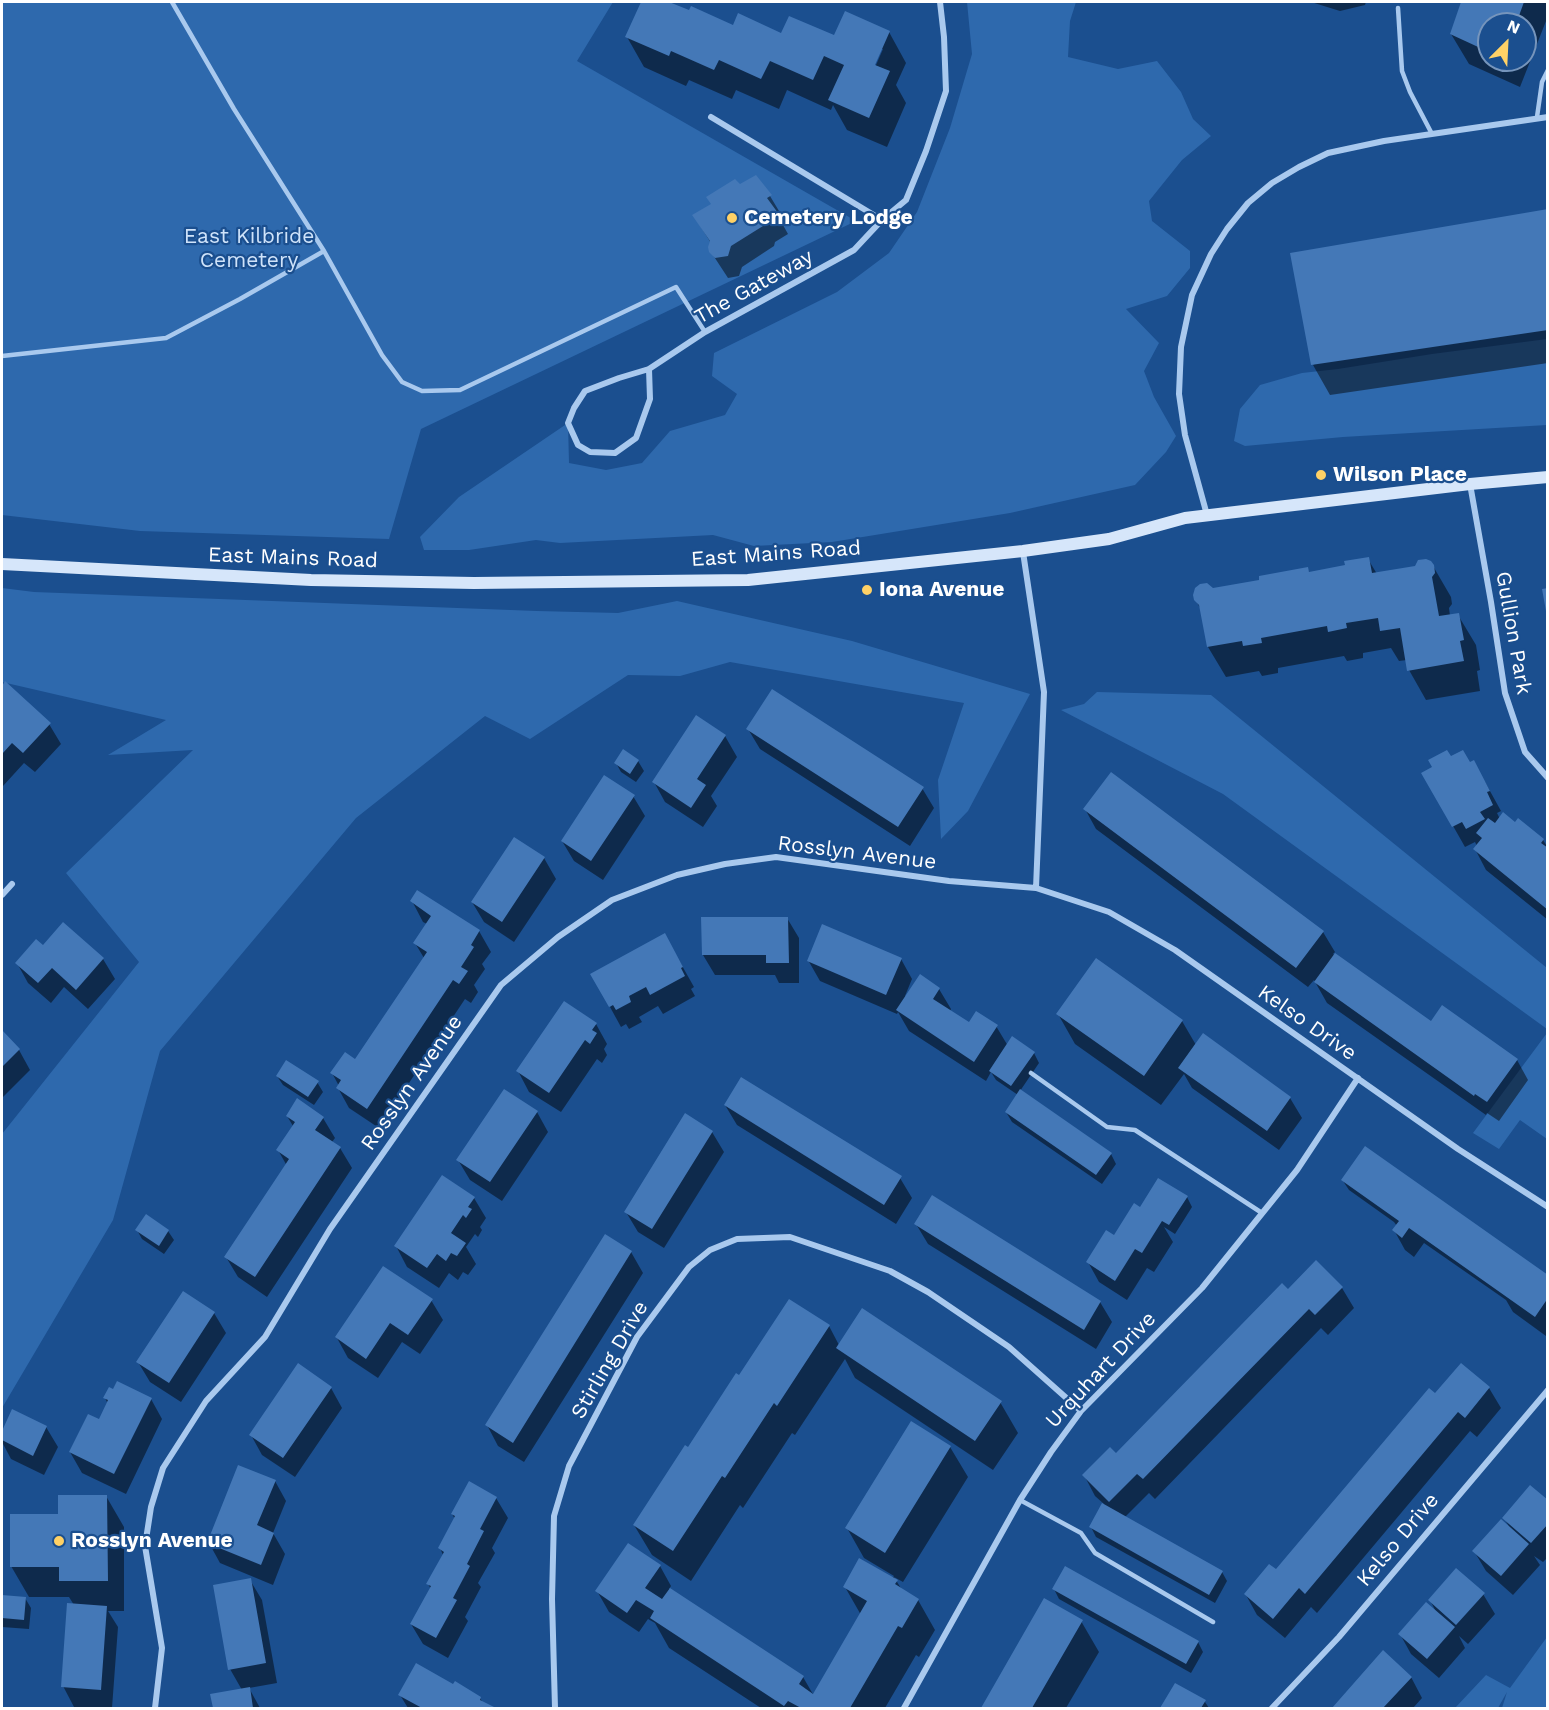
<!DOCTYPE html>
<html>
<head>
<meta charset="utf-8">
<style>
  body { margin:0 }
  #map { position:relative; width:1549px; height:1710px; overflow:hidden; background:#1b4f8f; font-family:"Work Sans",sans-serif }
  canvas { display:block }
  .frame { position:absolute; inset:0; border:3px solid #fff; pointer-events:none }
  .north { position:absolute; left:1477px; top:12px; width:60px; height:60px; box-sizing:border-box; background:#1b4f8f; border:2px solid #7695bc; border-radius:50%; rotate:24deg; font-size:16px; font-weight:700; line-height:24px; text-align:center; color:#fff }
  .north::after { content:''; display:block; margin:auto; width:21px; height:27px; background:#ffd166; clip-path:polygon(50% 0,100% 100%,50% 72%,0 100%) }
</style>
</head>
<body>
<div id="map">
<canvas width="1549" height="1710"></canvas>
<div class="frame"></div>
<div class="north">N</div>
</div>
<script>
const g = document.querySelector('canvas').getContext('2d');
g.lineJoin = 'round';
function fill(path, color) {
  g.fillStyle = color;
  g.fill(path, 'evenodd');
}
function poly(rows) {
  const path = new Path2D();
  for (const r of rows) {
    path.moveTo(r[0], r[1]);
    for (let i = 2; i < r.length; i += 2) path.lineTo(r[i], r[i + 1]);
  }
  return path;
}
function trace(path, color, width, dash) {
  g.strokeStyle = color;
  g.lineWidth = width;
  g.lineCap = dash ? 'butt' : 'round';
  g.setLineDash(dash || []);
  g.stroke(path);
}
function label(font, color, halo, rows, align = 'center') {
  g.font = font + ' "Work Sans",sans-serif';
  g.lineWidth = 4.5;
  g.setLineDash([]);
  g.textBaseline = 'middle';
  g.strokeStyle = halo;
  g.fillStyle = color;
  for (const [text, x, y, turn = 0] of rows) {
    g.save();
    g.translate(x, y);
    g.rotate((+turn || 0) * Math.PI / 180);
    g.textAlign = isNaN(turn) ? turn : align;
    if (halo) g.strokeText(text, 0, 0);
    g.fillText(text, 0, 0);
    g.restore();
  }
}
fill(poly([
  [2,2,613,2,577,61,856,221,421,429,389,539,140,531,2,515],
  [967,2,1076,2,1070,21,1068,57,1118,69,1157,61,1181,92,1193,119,1211,136,1182,160,1149,201,1152,221,1190,251,1190,268,1167,296,1126,309,1159,343,1144,371,1154,397,1176,436,1166,452,1135,485,1010,513,832,542,754,546,713,535,560,543,536,540,469,550,424,550,420,537,459,497,568,423,569,463,606,470,642,463,670,431,725,415,737,394,712,376,714,353,837,292,889,253,917,212,950,128,972,54],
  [1547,339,1547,425,1343,437,1245,446,1234,441,1240,409,1260,385,1302,373,1338,369,1432,354],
  [2,588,34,592,537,611,618,613,677,601,852,641,1030,694,968,811,941,839,938,780,964,703,730,662,680,676,628,675,530,739,485,716,356,818,160,1051,113,1220,2,1408,2,1134,139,962,66,873,193,750,108,755,166,720,2,682],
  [1097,692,1211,695,1547,968,1547,1029,1223,794,1061,710,1084,704],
  [1547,1033,1547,1139,1520,1120,1499,1149,1473,1133],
  [1547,1637,1547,1708,1502,1708,1507,1692,1498,1708,1455,1708,1486,1675,1510,1688]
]), '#2e69ad');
fill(poly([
  [642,2,665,2,690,12,734,26,782,35,835,37,889,32,906,63,896,85,906,103,887,147,847,130,833,105,831,110,787,90,779,109,736,90,732,99,689,80,686,86,644,67,627,37],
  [880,49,883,49,873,72,870,71],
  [1311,2,1366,2,1365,5,1340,11],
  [1462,2,1548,2,1548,16,1520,87,1469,64,1451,34],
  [1489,24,1525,24,1525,60,1489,60],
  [756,177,770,196,782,216,779,218,788,234,775,242,774,246,742,267,739,276,728,278,711,252,711,243,694,216],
  [1548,210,1548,363,1330,395,1313,365],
  [1368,559,1377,574,1433,566,1451,597,1452,604,1449,608,1450,616,1458,615,1476,645,1480,670,1477,671,1480,691,1426,700,1409,670,1407,660,1399,661,1391,648,1363,653,1363,658,1347,661,1344,656,1278,668,1278,673,1262,676,1259,671,1226,677,1208,647,1202,611,1195,599,1212,590,1261,581,1307,569,1310,573,1347,567],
  [6,683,49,724,61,744,35,772,24,763,3,786,2,688],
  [748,729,922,788,934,808,910,846,760,749],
  [725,736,737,757,711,796,717,806,703,827,665,802,654,782],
  [1451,758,1485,782,1501,811,1497,813,1500,819,1515,824,1543,840,1548,848,1548,920,1486,870,1475,849,1477,846,1475,842,1465,847,1423,773],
  [638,761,644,771,636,782,621,772,616,763],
  [633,796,645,816,603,880,574,861,562,841],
  [1085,809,1323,932,1335,952,1333,954,1431,1023,1517,1060,1528,1080,1499,1121,1487,1113,1486,1115,1327,1003,1314,980,1308,987,1096,829],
  [544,858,556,879,514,942,484,922,472,902],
  [418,892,479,931,491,952,482,964,485,969,474,985,478,992,471,1003,465,999,379,1128,349,1108,338,1088,339,1086,332,1073,355,1062,424,958,415,943,427,924,423,922,412,901],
  [787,918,799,938,799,983,779,983,775,975,715,975,703,955],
  [43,947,103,959,115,979,88,1009,64,987,51,1003,28,983,17,963],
  [676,955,694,987,691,989,695,996,663,1014,658,1006,639,1017,642,1022,629,1029,626,1024,621,1027,610,1007],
  [901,959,912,979,905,996,939,989,951,1009,950,1011,970,1024,996,1026,1008,1046,1034,1053,1039,1063,1020,1091,1111,1154,1116,1164,1102,1184,1012,1122,1006,1112,1018,1095,996,1080,991,1072,986,1081,909,1031,898,1012,897,1014,820,981,808,960],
  [1058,1014,1182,1021,1196,1045,1290,1098,1302,1118,1279,1150,1192,1088,1184,1074,1161,1105,1075,1044],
  [596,1024,607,1044,604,1049,607,1055,602,1063,597,1059,561,1112,529,1092,518,1071],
  [2,1032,19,1050,30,1070,2,1098],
  [277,1076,317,1082,323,1092,314,1105,283,1085],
  [725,1105,900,1178,912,1198,896,1224,737,1125],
  [537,1112,548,1132,502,1201,470,1180,458,1160],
  [287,1116,323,1118,335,1138,332,1142,340,1148,352,1168,267,1297,238,1277,226,1257,287,1166,278,1150,293,1126],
  [712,1132,724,1152,664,1248,638,1232,626,1212],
  [1343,1181,1548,1277,1546,1336,1513,1312,1506,1300,1424,1243,1414,1257,1405,1250,1394,1230,1397,1226,1394,1222,1349,1190],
  [932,1197,1100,1302,1112,1322,1096,1349,928,1244,916,1224],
  [1187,1197,1192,1207,1175,1234,1164,1227,1173,1242,1154,1272,1147,1268,1127,1300,1099,1282,1088,1262,1140,1209],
  [474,1198,486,1218,480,1227,482,1230,478,1237,475,1234,466,1247,476,1264,468,1275,463,1272,458,1280,449,1273,439,1288,407,1267,396,1246],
  [137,1230,168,1231,174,1240,164,1254,142,1239],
  [631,1252,643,1273,524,1462,498,1446,487,1425],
  [1342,1288,1354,1308,1328,1335,1321,1328,1155,1499,1149,1493,1125,1517,1222,1572,1227,1581,1215,1603,1096,1537,1091,1527,1104,1504,1095,1496,1084,1475,1116,1455,1288,1291],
  [431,1300,443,1320,420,1354,402,1342,378,1378,348,1358,337,1338],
  [214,1313,226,1333,181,1402,150,1382,138,1362],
  [829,1326,839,1345,1000,1402,1018,1433,993,1470,855,1378,845,1359,795,1435,792,1433,743,1508,740,1505,691,1581,652,1555,634,1525,740,1377],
  [1461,1365,1489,1388,1501,1408,1477,1437,1470,1431,1317,1613,1311,1607,1285,1638,1257,1615,1246,1595,1276,1571],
  [331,1388,342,1408,295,1477,262,1455,251,1435],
  [105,1398,151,1399,162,1419,126,1494,82,1473,70,1452,99,1421,108,1404],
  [13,1411,46,1427,58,1447,44,1475,11,1459,2,1442,2,1434],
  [950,1447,968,1477,903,1582,894,1577,902,1590,918,1600,935,1630,919,1657,916,1655,885,1708,761,1708,669,1648,655,1623,648,1619,639,1632,609,1612,597,1591,660,1566,671,1586,669,1589,803,1677,814,1696,861,1615,845,1587,892,1579,894,1576,864,1558,847,1528],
  [275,1481,286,1501,273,1533,285,1554,273,1585,220,1563,209,1543],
  [106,1496,124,1527,124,1611,108,1611,118,1627,112,1708,74,1707,63,1686,74,1605,69,1597,29,1597,11,1566,60,1516],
  [496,1498,508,1518,492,1548,495,1553,478,1583,481,1587,465,1617,468,1621,448,1658,423,1644,411,1624,431,1589,428,1584,443,1555,440,1548,455,1519,452,1514],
  [1548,1502,1548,1557,1543,1562,1534,1556,1540,1565,1513,1595,1486,1571,1474,1551,1510,1528,1504,1518],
  [250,1580,262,1600,277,1683,249,1688,260,1708,214,1708,212,1695,242,1690,230,1669],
  [1054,1589,1198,1642,1203,1652,1191,1673,1059,1599],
  [1483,1594,1495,1614,1468,1644,1459,1636,1465,1648,1439,1678,1411,1654,1400,1634,1436,1612,1430,1600],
  [2,1597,25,1598,31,1608,29,1629,2,1627],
  [1045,1600,1081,1621,1099,1652,1066,1708,982,1708],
  [1383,1653,1411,1677,1422,1698,1413,1708,1334,1708],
  [1176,1685,1205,1702,1209,1708,1162,1708],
  [454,1686,480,1698,483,1703,492,1708,408,1708,400,1695]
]), '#0007');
fill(poly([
  [641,2,669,2,689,10,691,6,733,25,738,13,781,33,789,16,834,35,845,11,890,31,875,65,890,71,869,118,828,100,844,65,824,56,813,80,770,61,761,79,719,60,714,70,671,51,669,56,625,37],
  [1461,2,1524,2,1516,24,1489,24,1489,52,1450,34],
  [756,175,772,195,767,198,778,213,764,221,763,226,731,246,728,256,715,258,709,252,708,247,710,241,692,215,711,204,706,197,735,179,740,184],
  [1548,209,1548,330,1311,365,1290,253],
  [1369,557,1372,573,1415,566,1418,560,1426,559,1431,561,1434,565,1435,573,1432,577,1439,616,1459,613,1464,640,1460,641,1464,661,1407,671,1400,628,1380,631,1378,618,1346,623,1347,628,1328,632,1327,626,1261,638,1262,643,1243,646,1242,641,1207,647,1199,605,1194,600,1193,595,1195,588,1200,584,1207,583,1213,588,1259,580,1259,576,1308,567,1309,572,1345,565,1344,561],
  [1548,588,1548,611,1546,611,1542,589],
  [5,681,51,723,23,753,12,743,2,754,2,686],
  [772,689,924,787,898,827,746,729],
  [696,715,726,735,697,779,706,785,691,808,652,782],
  [623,749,639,760,630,774,614,763],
  [1447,750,1451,756,1463,750,1470,762,1474,760,1490,791,1487,792,1493,805,1480,812,1485,819,1466,829,1462,822,1452,827,1421,773,1432,767,1428,760],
  [1111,772,1324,931,1296,968,1083,809],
  [604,775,635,795,591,861,561,841],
  [1503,812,1515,822,1518,818,1544,839,1541,843,1548,848,1548,910,1473,849,1482,838,1476,833,1488,818,1495,823],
  [514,837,545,857,502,922,471,902],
  [417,890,480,930,471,945,474,947,461,967,468,971,459,984,453,980,367,1109,336,1088,341,1080,330,1073,345,1052,355,1059,427,952,413,943,431,916,410,901],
  [701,917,788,917,789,963,766,963,766,955,702,955],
  [63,922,104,958,76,990,52,968,38,983,15,963,36,939,43,945],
  [822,924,902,958,886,995,807,961],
  [665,933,683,967,681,968,685,976,650,995,646,987,629,996,631,1002,616,1010,613,1005,609,1007,590,974],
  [1335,953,1431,1021,1442,1005,1518,1059,1487,1102,1475,1094,1474,1096,1314,982],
  [1096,958,1183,1020,1144,1076,1056,1014],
  [920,974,940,988,933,999,969,1022,976,1011,998,1025,974,1062,896,1010],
  [564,1001,597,1023,592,1030,597,1033,590,1044,585,1040,549,1093,516,1071],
  [2,1030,20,1049,2,1067],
  [1203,1033,1291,1097,1267,1131,1178,1068],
  [1012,1036,1035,1052,1011,1086,989,1071],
  [286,1060,319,1081,308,1097,276,1076],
  [741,1077,902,1176,884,1205,724,1105],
  [504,1089,538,1111,490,1182,456,1160],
  [1020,1089,1112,1153,1096,1175,1005,1112],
  [297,1098,324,1117,315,1130,341,1147,255,1277,224,1257,289,1159,276,1150,295,1122,286,1116],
  [685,1113,713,1131,652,1229,624,1212],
  [1365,1146,1548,1275,1548,1298,1535,1317,1409,1228,1402,1238,1392,1230,1399,1221,1341,1180],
  [442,1175,475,1197,468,1207,472,1209,466,1218,463,1215,451,1233,466,1243,457,1256,451,1253,446,1261,437,1254,427,1268,394,1246],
  [1158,1178,1188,1196,1169,1225,1162,1221,1142,1253,1135,1249,1115,1281,1086,1262,1106,1230,1114,1235,1134,1203,1140,1207],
  [932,1195,1101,1301,1084,1330,914,1224],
  [146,1214,169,1230,159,1246,135,1230],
  [605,1234,632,1251,513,1443,485,1425],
  [1316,1260,1343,1287,1315,1315,1309,1309,1143,1479,1137,1474,1109,1502,1082,1475,1110,1447,1116,1453,1282,1283,1288,1289],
  [383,1266,433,1299,408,1335,390,1323,366,1359,335,1337],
  [183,1291,215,1312,169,1383,136,1362],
  [789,1299,830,1325,777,1406,774,1403,725,1478,722,1476,673,1551,633,1525,685,1445,688,1447,736,1373,739,1375],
  [862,1308,1002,1401,975,1441,836,1348],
  [298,1363,332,1387,283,1458,249,1435],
  [1461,1363,1490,1387,1465,1418,1458,1412,1305,1594,1299,1588,1273,1619,1244,1594,1269,1564,1276,1569,1429,1388,1435,1393],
  [117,1381,152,1398,114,1474,69,1452,88,1414,99,1419,108,1400,103,1398,109,1387,113,1389],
  [12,1409,47,1426,33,1456,2,1440,2,1431],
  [911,1421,951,1446,885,1553,845,1528],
  [238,1465,276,1480,257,1525,274,1533,261,1565,207,1543],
  [469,1481,497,1497,480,1529,484,1531,467,1564,470,1566,453,1598,457,1600,436,1638,410,1624,431,1586,426,1584,444,1552,438,1548,455,1516,451,1514],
  [1530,1485,1548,1500,1548,1524,1531,1543,1502,1518],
  [58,1495,107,1495,108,1581,59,1581,59,1567,10,1567,10,1514,58,1514],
  [1102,1503,1223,1571,1209,1595,1089,1527],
  [1501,1519,1529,1544,1501,1576,1472,1551],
  [628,1543,661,1565,645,1588,662,1599,670,1588,804,1676,799,1684,813,1694,867,1601,843,1587,859,1558,898,1580,895,1584,919,1599,902,1628,898,1626,850,1708,801,1708,788,1701,784,1706,650,1618,654,1611,636,1600,627,1613,595,1591],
  [1065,1566,1199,1641,1186,1664,1052,1589],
  [1456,1568,1485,1593,1456,1625,1428,1600],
  [251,1578,266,1663,228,1670,213,1585],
  [2,1595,26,1597,24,1620,2,1618],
  [1044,1598,1083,1620,1032,1708,981,1708],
  [1426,1602,1455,1627,1427,1659,1398,1634],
  [67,1603,107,1606,101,1690,61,1687],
  [1383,1650,1412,1677,1383,1708,1332,1708],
  [416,1663,453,1684,455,1681,481,1697,480,1700,496,1708,422,1708,398,1695],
  [1175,1683,1206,1700,1201,1708,1160,1708],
  [250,1687,253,1708,213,1708,210,1694]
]), '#4478b7');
trace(poly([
  [172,2,234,109,324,251,382,355,402,382,422,391,460,390,676,287,705,332],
  [1398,8,1402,71,1410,92,1432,134],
  [1537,117,1542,82,1548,70],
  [2,356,166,338,240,299,324,251],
  [1031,1073,1107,1127,1135,1130,1262,1213],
  [1020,1500,1081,1533,1095,1553,1213,1622]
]), '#a9c9ee', 4.5);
trace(poly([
  [711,117,882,220],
  [649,369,650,399,636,438,615,453,590,452,578,445,568,423,574,408,585,391,619,378,649,369,705,332,854,250,882,220,906,200,926,151,946,91,944,37,940,2],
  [1470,484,1491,602,1505,693,1525,752,1548,778],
  [1207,515,1185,435,1179,394,1181,347,1192,295,1211,254,1227,229,1248,203,1272,183,1299,167,1328,153,1384,141,1548,117],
  [1023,552,1044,692,1036,888],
  [2,895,12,884],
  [155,1708,162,1648,145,1546,151,1507,163,1468,206,1401,265,1337,330,1229,501,985,558,937,612,900,677,875,725,864,776,857,949,881,1036,888,1109,912,1175,950,1458,1149,1548,1207],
  [555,1708,552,1599,554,1516,569,1466,637,1337,689,1267,710,1250,737,1239,790,1237,890,1271,928,1292,1009,1347,1081,1411],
  [904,1708,1020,1500,1051,1452,1081,1411,1202,1288,1297,1170,1358,1078],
  [1272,1708,1339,1637,1548,1390]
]), '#a9c9ee', 6);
trace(poly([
  [2,564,311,580,474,583,748,580,1023,551,1109,539,1185,518,1470,484,1548,477]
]), '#d6e6fa', 12);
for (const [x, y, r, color] of [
  [732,218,6,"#ffd166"],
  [1321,475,6,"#ffd166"],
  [867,590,6,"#ffd166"],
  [59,1541,6,"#ffd166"]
]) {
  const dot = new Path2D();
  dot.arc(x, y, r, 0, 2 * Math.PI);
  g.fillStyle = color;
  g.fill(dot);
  trace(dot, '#1b4f8f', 2);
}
label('bold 21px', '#fff', '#1b4f8f', [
  ["Cemetery Lodge",744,218],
  ["Wilson Place",1333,475],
  ["Iona Avenue",879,590],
  ["Rosslyn Avenue",71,1541]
], 'left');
label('21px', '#cfe3fa', '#1b4f8f', [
  ["East Kilbride",249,237],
  ["Cemetery",249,261]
]);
label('21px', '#fff', '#1b4f8f', [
  ["The Gateway",754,287,-29],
  ["East Mains Road",776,554,-4],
  ["East Mains Road",293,558,2],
  ["Gullion Park",1513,633,80],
  ["Rosslyn Avenue",857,853,7],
  ["Kelso Drive",1307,1023,35],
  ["Rosslyn Avenue",412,1083,-55],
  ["Stirling Drive",610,1360,-60],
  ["Urquhart Drive",1101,1370,-47],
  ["Kelso Drive",1398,1540,-50]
]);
</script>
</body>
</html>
